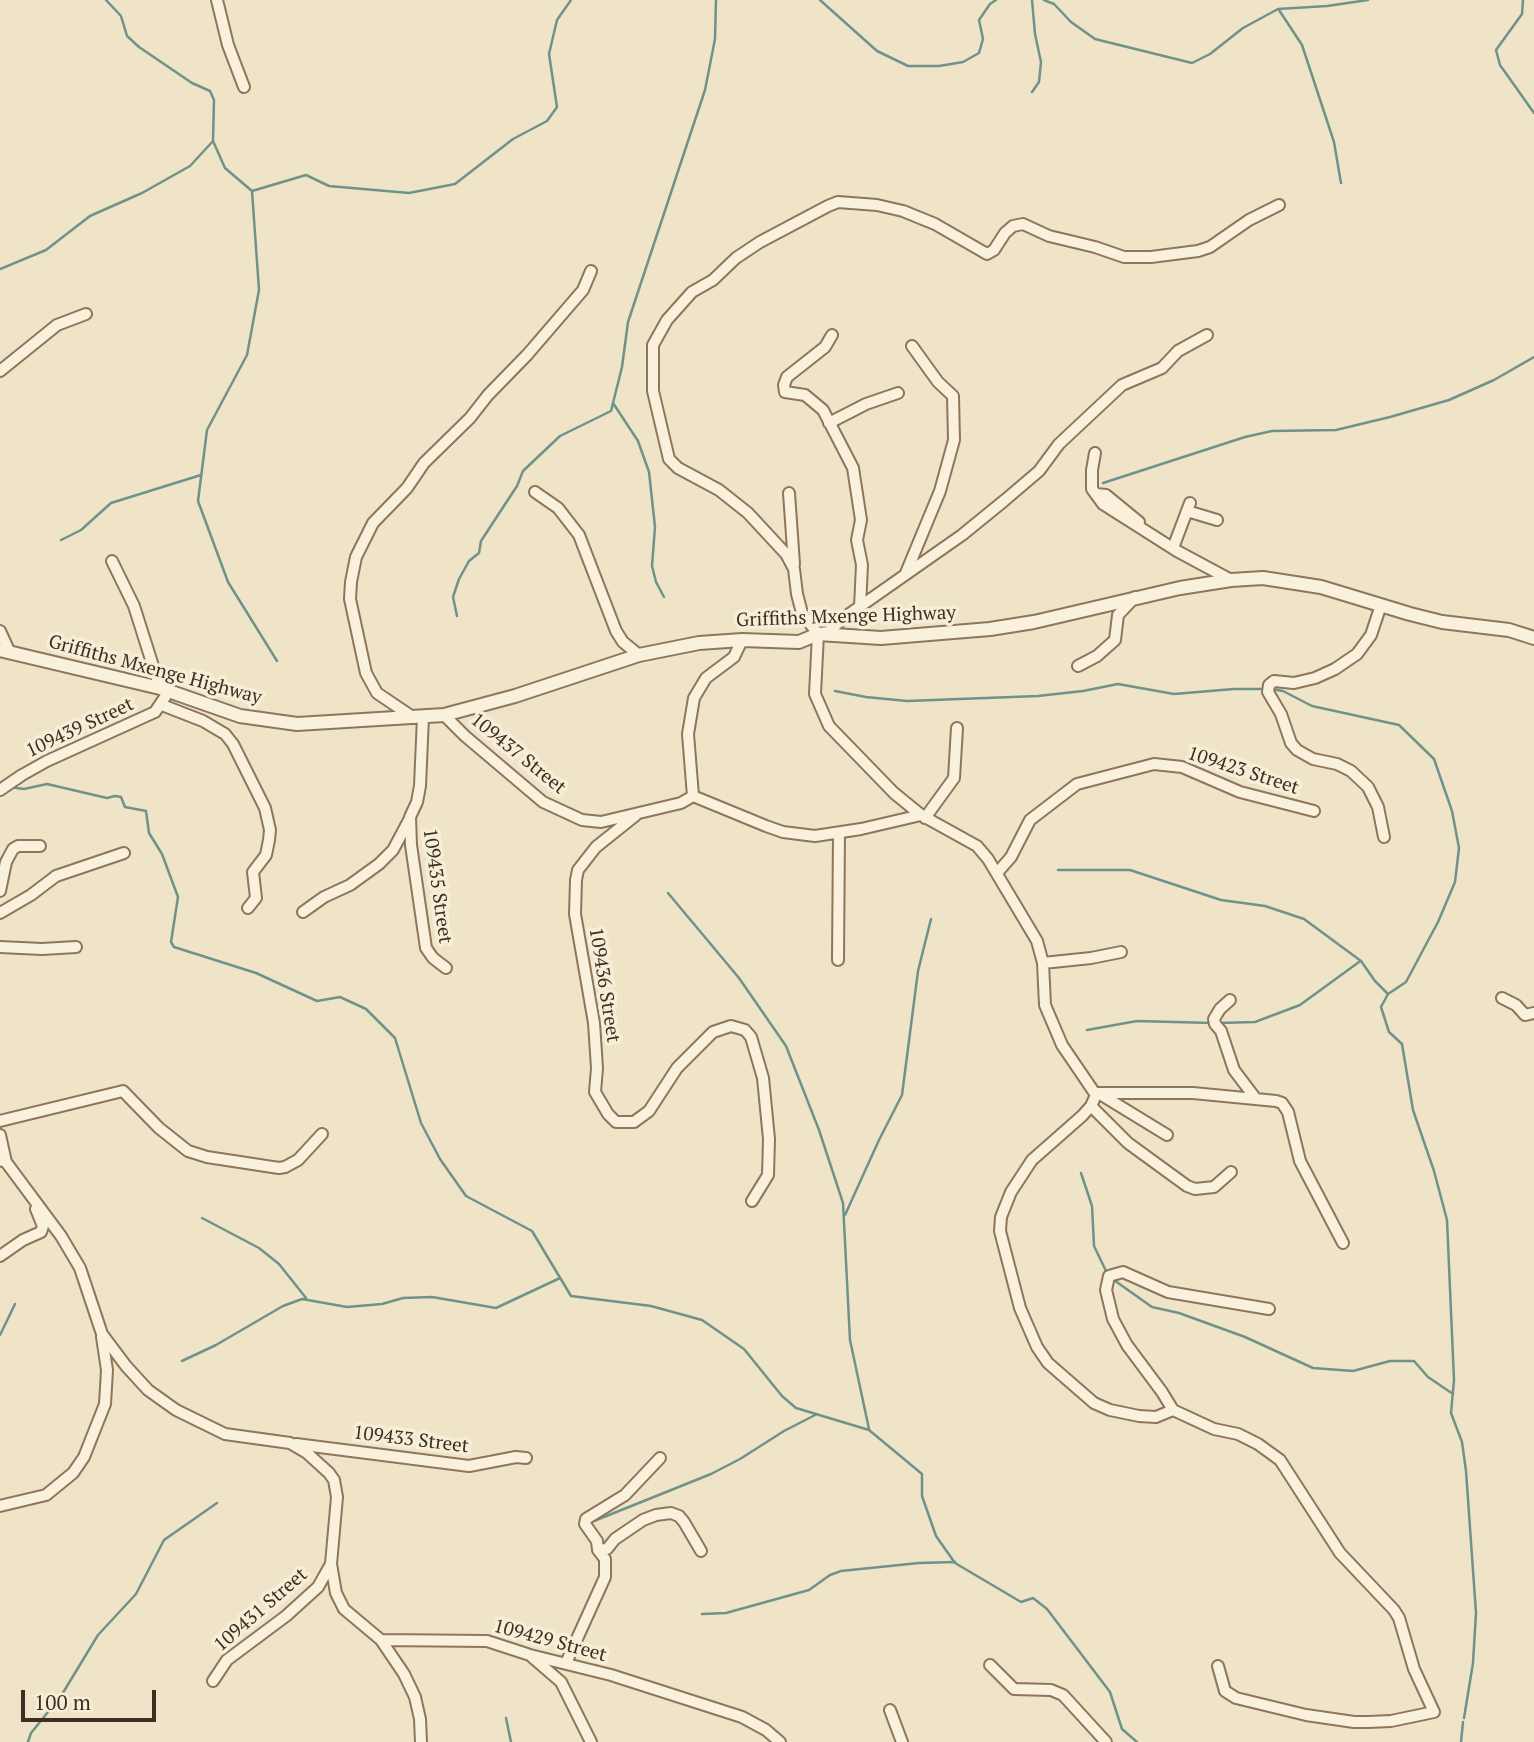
<!DOCTYPE html>
<html>
<head>
<meta charset="utf-8">
<style>
  body { margin:0 }
  #map { position:relative; width:1534px; height:1742px; overflow:hidden; background:#f0e4c8; font-family:"PT Serif",serif }
  canvas { display:block }
  .scale { position:absolute; left:21px; top:1690px; width:135px; height:32px; box-sizing:border-box; border:4px solid #3d2e20; border-top:0; padding-left:9px; font-size:21px; line-height:24px; white-space:nowrap; color:#3d2e20; -webkit-text-stroke:5px #f7eed8; paint-order:stroke }
</style>
</head>
<body>
<div id="map">
<canvas width="1534" height="1742"></canvas>
<div class="scale">100 m</div>
</div>
<script>
const g = document.querySelector('canvas').getContext('2d');
g.lineJoin = 'round';
function poly(rows) {
  const path = new Path2D();
  for (const r of rows) {
    path.moveTo(r[0], r[1]);
    for (let i = 2; i < r.length; i += 2) path.lineTo(r[i], r[i + 1]);
  }
  return path;
}
function trace(path, color, width, dash) {
  g.strokeStyle = color;
  g.lineWidth = width;
  g.lineCap = dash ? 'butt' : 'round';
  g.setLineDash(dash || []);
  g.stroke(path);
}
function label(font, color, halo, rows, align = 'center') {
  g.font = font + ' "PT Serif",serif';
  g.lineWidth = 7;
  g.setLineDash([]);
  g.textBaseline = 'middle';
  g.strokeStyle = halo;
  g.fillStyle = color;
  for (const [text, x, y, turn = 0] of rows) {
    g.save();
    g.translate(x, y);
    g.rotate((+turn || 0) * Math.PI / 180);
    g.textAlign = isNaN(turn) ? turn : align;
    if (halo) g.strokeText(text, 0, 0);
    g.fillText(text, 0, 0);
    g.restore();
  }
}
trace(poly([
  [106,0,121,16,127,36,139,47,192,83,210,91,214,100,213,141,225,168,252,191,306,175,329,186,409,193,455,184,513,139,547,121,557,107,549,54,557,20,571,0],
  [820,0,877,51,908,66,939,66,963,62,979,53,983,39,979,20,990,4,996,0],
  [1032,0,1035,34,1041,62,1039,82,1032,92],
  [1044,0,1054,4,1071,22,1095,39,1192,63,1210,54,1243,28,1278,9,1327,6,1368,0],
  [1523,0,1522,14,1496,50,1500,65,1534,113],
  [1279,10,1302,45,1334,142,1341,183],
  [252,191,259,290,247,355,207,430,198,501,228,582,277,661],
  [0,269,46,250,90,216,142,193,190,166,213,141],
  [613,403,638,441,649,472,655,527,652,566,656,582,664,597],
  [1103,483,1245,437,1272,431,1336,430,1390,417,1449,400,1494,380,1534,357],
  [61,540,81,530,111,503,201,475],
  [457,616,453,597,459,579,469,561,479,553,481,541,517,486,523,471,560,436,611,411,622,367,628,322,705,90,715,39,716,0],
  [1271,689,1283,691,1312,706,1399,725,1434,759,1452,811,1459,848,1455,882,1438,922,1406,982,1388,994,1381,1007,1389,1032,1402,1044,1413,1110,1434,1171,1447,1220,1454,1380,1451,1413,1462,1442,1466,1471,1476,1613,1473,1663,1464,1718],
  [835,691,866,697,907,701,1038,696,1083,691,1118,684,1174,694,1234,689,1265,689],
  [10,787,24,789,47,784,107,798,115,796,121,797,125,807,146,811,149,833,162,854,178,897,171,942,174,947,256,973,317,1001,340,997,366,1009,395,1038,421,1123,440,1159,466,1196,532,1231,571,1296,651,1306,702,1320,744,1349,782,1396,796,1408,869,1430,922,1474,922,1496,936,1536,955,1563,1021,1602,1033,1598,1047,1609,1110,1692,1122,1729,1137,1742],
  [1058,870,1130,870,1221,900,1265,906,1304,919,1361,961,1375,981,1388,994],
  [668,893,739,978,786,1046,819,1130,843,1203,850,1340,869,1429],
  [1219,1023,1255,1022,1300,1005,1359,962],
  [1087,1030,1137,1021,1212,1023],
  [1081,1173,1092,1206,1094,1246,1107,1273],
  [845,1215,879,1140,902,1095,918,971,931,919],
  [202,1218,259,1248,279,1264,306,1298],
  [1111,1278,1152,1307,1179,1313,1245,1337,1313,1368,1353,1371,1390,1361,1414,1361,1428,1377,1453,1394],
  [0,1335,15,1304],
  [182,1361,216,1345,283,1306,302,1299,347,1307,382,1304,403,1298,432,1297,496,1308,560,1278],
  [594,1521,711,1474,740,1459,784,1431,817,1414],
  [702,1614,726,1613,809,1590,830,1575,841,1571,919,1563,955,1562],
  [506,1718,511,1742],
  [28,1742,31,1733,61,1696,98,1635,136,1594,164,1540,217,1503],
  [1461,1742,1463,1722]
]), '#6f938a', 2.5);
const minor = poly([
  [217,0,228,45,244,87],
  [832,335,825,347,787,377,784,385,785,392,805,395,823,410,853,468,861,520,857,540,862,565,860,607],
  [0,371,57,325,86,314],
  [829,423,866,404,898,393],
  [1095,453,1092,470,1092,489,1103,504,1177,551,1231,580],
  [535,492,558,508,579,535,616,631,623,642,639,655],
  [789,493,794,564],
  [1096,494,1106,495,1139,522],
  [1187,511,1217,520],
  [1173,548,1190,503],
  [112,561,134,606,160,688],
  [906,573,940,491,954,440,953,396,938,382,912,346],
  [1381,605,1371,635,1357,654,1335,669,1315,678,1294,683,1274,681,1269,685,1268,692,1281,714,1291,743,1297,750,1313,759,1337,764,1351,771,1368,787,1378,807,1384,837],
  [0,631,10,653],
  [820,633,828,632,845,617,962,535,1005,500,1039,471,1059,444,1122,385,1162,368,1178,351,1207,335],
  [1078,666,1097,656,1115,640,1118,615,1135,597],
  [162,705,203,721,225,734,233,744,265,808,270,830,269,840,266,855,253,872,256,898,248,908],
  [444,715,465,736,543,802,582,820,601,822,681,803,693,796,766,826,783,832,815,836,861,829,921,815,977,846,988,859,1037,941,1043,963,1045,1005,1062,1045,1096,1095,1091,1106,1082,1116,1032,1160,1011,1192,1001,1217,1000,1231,1020,1308,1037,1347,1048,1363,1094,1403,1110,1410,1139,1416,1156,1417,1173,1410,1214,1429,1238,1434,1258,1444,1280,1460,1340,1553,1394,1610,1399,1618,1414,1669,1434,1712,1391,1721,1368,1722,1354,1722,1306,1715,1236,1698,1225,1691,1218,1666],
  [423,717,420,786,417,802,410,817,411,845,426,948,433,958,446,968],
  [414,718,377,693,366,673,350,599,351,582,356,557,373,523,407,488,424,463,470,418,488,395,527,355,583,290,591,271],
  [0,790,22,775,47,761,155,712,169,691],
  [693,796,688,734,694,698,706,678,734,657,742,640],
  [636,815,596,847,578,870,576,880,575,914,594,1023,597,1068,595,1092,608,1114,616,1122,634,1122,649,1111,677,1068,713,1032,731,1026,745,1030,751,1037,763,1078,769,1139,768,1175,752,1201],
  [921,815,894,793,829,726,815,694,818,634,802,613,797,594,794,569,786,554,748,513,719,490,678,468,669,459,653,391,653,345,667,320,692,292,713,280,736,258,760,242,828,206,838,202,877,205,903,211,935,224,987,254,994,250,1005,233,1013,226,1023,224,1049,236,1095,247,1124,257,1151,257,1198,251,1210,247,1249,220,1279,205],
  [925,818,954,778,957,728],
  [997,873,1011,857,1030,820,1077,784,1154,764,1182,767,1240,792,1314,811],
  [0,891,6,862,13,849,18,846,40,846],
  [303,912,324,897,350,885,379,864,393,850,409,820],
  [0,913,31,895,56,876,124,853],
  [0,947,42,949,76,947],
  [838,960,839,833],
  [1043,963,1091,958,1121,952],
  [1502,998,1516,1005,1525,1015,1534,1013],
  [1230,1000,1220,1009,1214,1019,1215,1024,1221,1031,1234,1070,1256,1099],
  [1096,1093,1193,1093,1276,1101,1282,1103,1288,1112,1300,1161,1343,1243],
  [1100,1094,1167,1135],
  [1091,1106,1128,1143,1187,1186,1195,1189,1214,1187,1231,1172],
  [0,1121,123,1091,159,1128,188,1151,207,1157,279,1168,285,1167,298,1160,322,1134],
  [0,1135,6,1162],
  [0,1160,6,1162,61,1236,80,1268,102,1334,126,1366,148,1390,176,1410,225,1434,290,1443,307,1453,329,1473,334,1480,337,1497,331,1564,336,1593,344,1609,381,1640,487,1641,530,1655,611,1675,742,1717,766,1730,780,1742],
  [0,1256,23,1240,41,1232,43,1226,36,1209],
  [1173,1410,1162,1392,1127,1345,1113,1319,1106,1290,1109,1276,1123,1272,1168,1292,1269,1309],
  [296,1444,469,1466,516,1457,526,1458],
  [0,1506,46,1495,73,1473,84,1457,105,1404,107,1370,102,1337],
  [598,1550,607,1549,615,1539,643,1520,656,1515,671,1513,679,1516,684,1522,701,1551],
  [381,1640,404,1674,415,1697,420,1719,421,1742],
  [532,1657,561,1682,591,1742],
  [566,1663,605,1577,605,1559,598,1550,597,1541,585,1524,586,1519,625,1495,660,1458],
  [990,1665,1014,1689,1051,1690,1063,1695,1106,1742],
  [213,1681,227,1660,286,1616,318,1587,331,1564],
  [890,1710,902,1742]
]);
const tertiary = poly([
  [0,650,160,688,240,716,297,724,444,715,515,696,639,655,699,643,742,640,799,642,818,634,881,638,990,629,1034,622,1180,588,1231,580,1263,578,1321,587,1410,614,1442,622,1509,630,1534,638]
]);
trace(minor, '#8d765c', 14);
trace(tertiary, '#8d765c', 16);
trace(minor, '#faf1dc', 10);
trace(tertiary, '#faf1dc', 12);
label('19px', '#3d2e20', '#f7eed8', [
  ["Griffiths Mxenge Highway",846,617,-2],
  ["Griffiths Mxenge Highway",155,670,15],
  ["109439 Street",80,728,-25],
  ["109437 Street",518,754,39],
  ["109423 Street",1243,771,18],
  ["109435 Street",437,886,82],
  ["109436 Street",604,985,81],
  ["109433 Street",411,1440,7],
  ["109431 Street",261,1610,-41],
  ["109429 Street",550,1641,15]
]);
</script>
</body>
</html>
